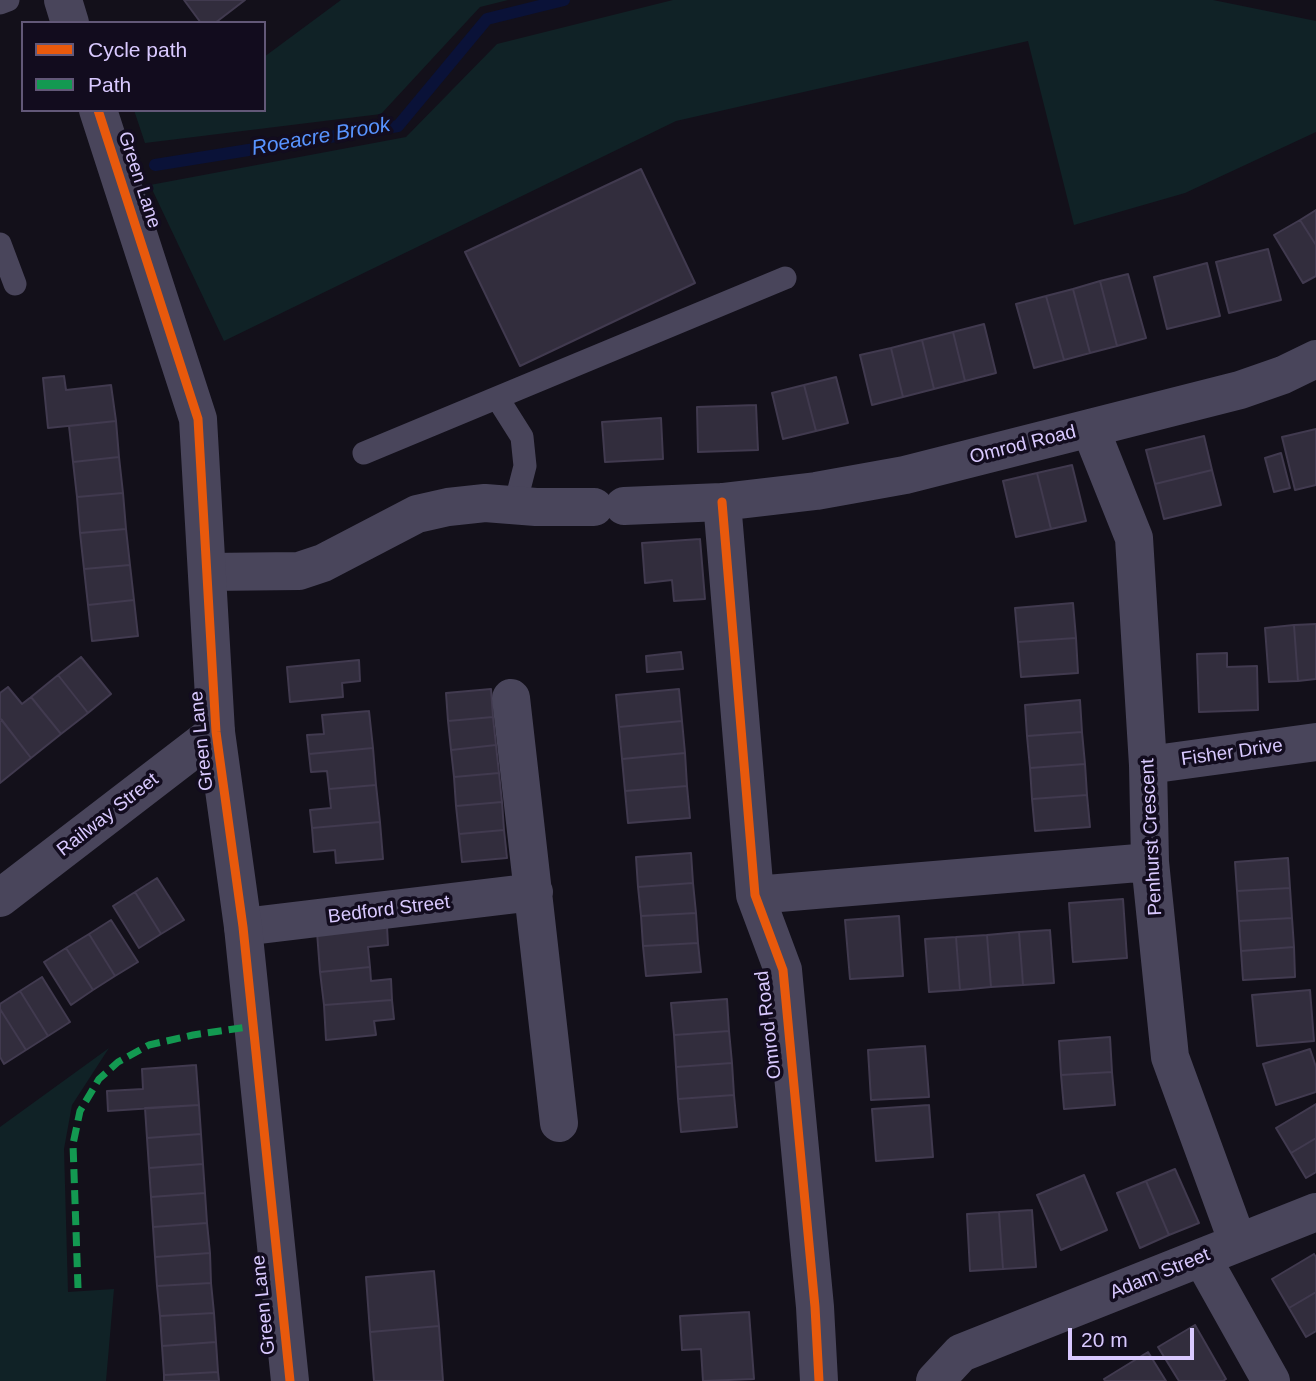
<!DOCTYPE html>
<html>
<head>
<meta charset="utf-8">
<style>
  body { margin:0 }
  #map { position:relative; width:1316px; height:1381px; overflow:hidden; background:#13101a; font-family:Arial,sans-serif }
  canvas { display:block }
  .legend { position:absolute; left:21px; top:21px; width:245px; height:91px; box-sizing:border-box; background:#120c1e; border:2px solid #625878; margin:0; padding:9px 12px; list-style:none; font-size:21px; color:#d9c9ff }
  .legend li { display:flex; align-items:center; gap:14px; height:35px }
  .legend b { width:35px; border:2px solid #625878 }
  .scale { position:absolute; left:1068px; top:1328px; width:126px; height:32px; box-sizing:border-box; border:4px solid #d9c9ff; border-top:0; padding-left:9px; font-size:21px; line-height:24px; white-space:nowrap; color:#d9c9ff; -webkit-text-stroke:5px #120c1e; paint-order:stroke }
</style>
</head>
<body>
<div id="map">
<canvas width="1316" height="1381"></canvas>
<ul class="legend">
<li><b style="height:9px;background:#e8590c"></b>Cycle path</li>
<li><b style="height:9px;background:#139951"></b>Path</li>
</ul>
<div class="scale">20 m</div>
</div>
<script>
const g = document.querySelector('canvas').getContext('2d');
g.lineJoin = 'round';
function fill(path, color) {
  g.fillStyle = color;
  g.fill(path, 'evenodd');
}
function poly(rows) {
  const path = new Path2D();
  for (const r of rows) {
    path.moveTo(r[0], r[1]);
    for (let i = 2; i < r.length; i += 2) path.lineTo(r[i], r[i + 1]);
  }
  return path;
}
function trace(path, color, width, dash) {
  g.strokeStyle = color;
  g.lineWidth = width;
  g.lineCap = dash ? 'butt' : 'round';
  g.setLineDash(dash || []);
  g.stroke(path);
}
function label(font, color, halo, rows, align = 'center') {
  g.font = font + ' Arial,sans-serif';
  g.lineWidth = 7;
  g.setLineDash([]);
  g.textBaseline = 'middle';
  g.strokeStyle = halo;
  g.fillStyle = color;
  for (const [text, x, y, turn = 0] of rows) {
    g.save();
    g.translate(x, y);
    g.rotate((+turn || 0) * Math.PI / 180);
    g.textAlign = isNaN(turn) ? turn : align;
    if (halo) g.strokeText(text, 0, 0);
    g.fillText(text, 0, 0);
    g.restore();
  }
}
fill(poly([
  [341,0,508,0,480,7,381,114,145,143,134,110,264,110,264,57],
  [673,0,1213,0,1316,21,1316,132,1185,193,1074,225,1028,41,676,121,224,341,150,185,406,137,497,44],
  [109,1048,72,1105,64,1149,68,1292,114,1289,106,1381,0,1381,0,1127]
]), '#102226');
trace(poly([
  [155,165,398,126,487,19,564,0]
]), '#0a1238', 12);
const building = poly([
  [184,0,245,0,215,23,201,23,184,0],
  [641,169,695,283,520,366,465,252,641,169],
  [1316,210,1316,245,1300,220,1316,210],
  [1300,220,1316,245,1316,276,1303,283,1274,235,1300,220],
  [1268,249,1281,300,1229,313,1216,262,1268,249],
  [1207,263,1220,316,1167,329,1154,277,1207,263],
  [1128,274,1146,338,1117,346,1100,281,1128,274],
  [1100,281,1117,346,1090,353,1073,289,1100,281],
  [1073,289,1090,353,1064,360,1046,296,1073,289],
  [1046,296,1064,360,1034,368,1016,304,1046,296],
  [984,324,996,373,965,381,953,332,984,324],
  [953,332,965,381,934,389,922,340,953,332],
  [922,340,934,389,903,397,891,348,922,340],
  [891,348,903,397,872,405,860,355,891,348],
  [64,376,66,390,111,385,116,421,48,428,43,378,64,376],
  [836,377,848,423,816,431,804,385,836,377],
  [804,385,816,431,783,439,772,393,804,385],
  [756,405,758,450,698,452,697,407,756,405],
  [661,418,663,459,605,462,602,422,661,418],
  [116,421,119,457,73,462,69,426,116,421],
  [1316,429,1316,485,1295,490,1282,437,1316,429],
  [1204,436,1212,470,1155,484,1146,450,1204,436],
  [1281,453,1290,488,1274,492,1265,458,1281,453],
  [119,457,123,493,77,497,73,462,119,457],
  [1072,465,1086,521,1051,529,1037,473,1072,465],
  [1212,470,1221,505,1164,519,1155,484,1212,470],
  [1037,473,1051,529,1016,537,1003,481,1037,473],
  [123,493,126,529,80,533,77,497,123,493],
  [126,529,130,565,84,569,80,533,126,529],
  [700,539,705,599,674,601,672,580,645,583,642,543,700,539],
  [130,565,134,600,88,605,84,569,130,565],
  [134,600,138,636,92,641,88,605,134,600],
  [1073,603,1076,638,1018,642,1015,608,1073,603],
  [1316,624,1316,679,1298,681,1294,625,1316,624],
  [1294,625,1298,681,1269,682,1265,628,1294,625],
  [1076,638,1078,673,1021,677,1018,642,1076,638],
  [681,652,683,669,647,672,646,656,681,652],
  [1227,653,1227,667,1257,666,1258,710,1199,712,1197,654,1227,653],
  [81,657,111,694,88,713,58,675,81,657],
  [359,660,360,681,342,683,343,697,290,702,287,667,359,660],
  [58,675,88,713,61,734,31,697,58,675],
  [8,687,22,704,31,697,61,734,31,758,0,718,0,693,8,687],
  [491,689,493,717,448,721,446,693,491,689],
  [679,689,682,721,619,727,616,695,679,689],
  [1080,700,1082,732,1027,736,1025,705,1080,700],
  [369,711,373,748,309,754,307,735,324,734,322,715,369,711],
  [493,717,496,745,451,750,448,721,493,717],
  [2,720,31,758,0,783,0,722,2,720],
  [682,721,685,753,622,759,619,727,682,721],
  [1082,732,1085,764,1030,768,1027,736,1082,732],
  [496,745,499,773,454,777,451,750,496,745],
  [373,748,376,785,329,789,327,771,311,772,309,754,373,748],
  [685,753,687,786,625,791,622,759,685,753],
  [1085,764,1087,795,1032,799,1030,768,1085,764],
  [499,773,502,802,456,806,454,777,499,773],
  [376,785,380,822,312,828,310,810,331,808,329,789,376,785],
  [687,786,690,818,628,823,625,791,687,786],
  [1087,795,1090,827,1035,831,1032,799,1087,795],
  [502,802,504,830,459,834,456,806,502,802],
  [380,822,383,859,336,863,335,850,314,852,312,828,380,822],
  [504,830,507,858,462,862,459,834,504,830],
  [691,853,693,883,638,887,636,857,691,853],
  [1288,858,1290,888,1237,891,1235,862,1288,858],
  [157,878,184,920,161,934,135,892,157,878],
  [693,883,696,913,641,916,638,887,693,883],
  [1290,888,1292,918,1239,921,1237,891,1290,888],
  [135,892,161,934,139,948,113,906,135,892],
  [1123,899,1127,958,1073,962,1069,903,1123,899],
  [696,913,698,943,643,946,641,916,696,913],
  [899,916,903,976,850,979,845,920,899,916],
  [1292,918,1294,947,1241,951,1239,921,1292,918],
  [111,920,138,962,115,976,89,934,111,920],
  [387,926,388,945,368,947,370,967,320,972,317,932,387,926],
  [1050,930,1054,983,1023,985,1019,932,1050,930],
  [1019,932,1023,985,991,987,987,935,1019,932],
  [89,934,115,976,93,990,66,948,89,934],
  [987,935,991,987,960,990,956,937,987,935],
  [956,937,960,990,929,992,925,939,956,937],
  [698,943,701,972,646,976,643,946,698,943],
  [1294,947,1295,977,1243,980,1241,951,1294,947],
  [66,948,93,990,71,1005,44,962,66,948],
  [370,967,371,981,391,979,392,1000,324,1005,320,972,370,967],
  [42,977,70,1022,48,1036,20,991,42,977],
  [1310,990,1314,1041,1257,1046,1252,995,1310,990],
  [20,991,48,1036,26,1050,0,1009,0,1004,20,991],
  [727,999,729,1031,674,1035,671,1003,727,999],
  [392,1000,394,1019,374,1021,376,1035,326,1040,324,1005,392,1000],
  [0,1009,26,1050,4,1064,0,1057,0,1009],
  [729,1031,732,1063,676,1067,674,1035,729,1031],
  [1110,1037,1112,1072,1061,1075,1059,1041,1110,1037],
  [925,1046,929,1097,871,1100,868,1050,925,1046],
  [1310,1049,1316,1067,1316,1092,1276,1105,1263,1064,1310,1049],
  [732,1063,734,1095,678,1099,676,1067,732,1063],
  [196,1065,199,1105,108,1111,107,1091,143,1089,142,1069,196,1065],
  [1112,1072,1115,1105,1064,1109,1061,1075,1112,1072],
  [734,1095,737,1127,681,1132,678,1099,734,1095],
  [1316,1104,1316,1138,1291,1153,1276,1128,1316,1104],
  [199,1105,201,1134,147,1138,145,1108,199,1105],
  [929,1105,933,1157,876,1161,872,1109,929,1105],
  [201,1134,203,1164,149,1168,147,1138,201,1134],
  [1316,1138,1316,1172,1306,1178,1291,1153,1316,1138],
  [203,1164,205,1193,151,1197,149,1168,203,1164],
  [1175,1169,1199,1223,1169,1235,1146,1181,1175,1169],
  [1084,1175,1107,1230,1061,1250,1037,1195,1084,1175],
  [1146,1181,1169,1235,1140,1248,1117,1193,1146,1181],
  [205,1193,207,1223,153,1227,151,1197,205,1193],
  [1032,1210,1036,1267,1003,1269,999,1212,1032,1210],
  [999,1212,1003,1269,970,1271,967,1214,999,1212],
  [207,1223,210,1253,155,1257,153,1227,207,1223],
  [210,1253,211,1283,157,1286,155,1257,210,1253],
  [1314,1254,1316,1257,1316,1292,1289,1308,1272,1279,1314,1254],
  [434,1271,439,1326,370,1332,366,1277,434,1271],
  [211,1283,214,1313,160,1316,157,1286,211,1283],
  [1316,1292,1316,1331,1306,1337,1289,1308,1316,1292],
  [749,1312,754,1379,703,1381,701,1349,682,1350,680,1316,749,1312],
  [214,1313,216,1342,162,1346,160,1316,214,1313],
  [1195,1325,1226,1379,1223,1381,1179,1381,1158,1347,1195,1325],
  [439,1326,443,1381,374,1381,370,1332,439,1326],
  [216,1342,218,1372,164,1375,162,1346,216,1342],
  [1148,1352,1166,1381,1105,1381,1104,1379,1148,1352],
  [218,1372,219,1381,164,1381,164,1375,218,1372]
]);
fill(building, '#322d3d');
trace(building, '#413a4f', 2);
trace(poly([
  [0,3,8,0],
  [0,244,15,284],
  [498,399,522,437,525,466,515,505],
  [364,453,785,278]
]), '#49455b', 23);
trace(poly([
  [1090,428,1134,538,1148,765,1150,862,1170,1057,1238,1243],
  [722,502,755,895,783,970,815,1307,819,1381],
  [624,506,722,502,816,491,905,475,1240,390,1283,375,1316,359],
  [207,572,299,571,323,563,417,514,448,507,485,503,536,507,594,507],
  [511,698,559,1123],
  [1148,765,1316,742],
  [755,895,1150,862],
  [0,898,216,732],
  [243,927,534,892],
  [1202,1258,1271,1381],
  [935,1381,961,1353,1316,1212]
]), '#49455b', 38);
trace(poly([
  [63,0,70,23],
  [98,110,198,419,216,732,243,927,290,1381]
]), '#49455b', 38);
trace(poly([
  [78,1288,73,1144,80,1111,99,1079,118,1062,149,1045,193,1035,254,1026]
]), '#139951', 7, [14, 7]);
trace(poly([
  [98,110,198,419,216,732,243,927,290,1381],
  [722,502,755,895,783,970,815,1307,819,1381]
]), '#e8590c', 9);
label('19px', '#d9c9ff', '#120c1e', [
  ["Green Lane",139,180,72],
  ["Omrod Road",1023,445,-14],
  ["Green Lane",202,741,-96],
  ["Fisher Drive",1232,753,-8],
  ["Railway Street",108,815,-38],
  ["Penhurst Crescent",1152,837,-93],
  ["Bedford Street",389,910,-7],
  ["Omrod Road",769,1025,-97],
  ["Adam Street",1160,1274,-22],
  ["Green Lane",264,1305,-96]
]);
label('italic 21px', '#5894ff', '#120c1e', [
  ["Roeacre Brook",321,137,-10]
]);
</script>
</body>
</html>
